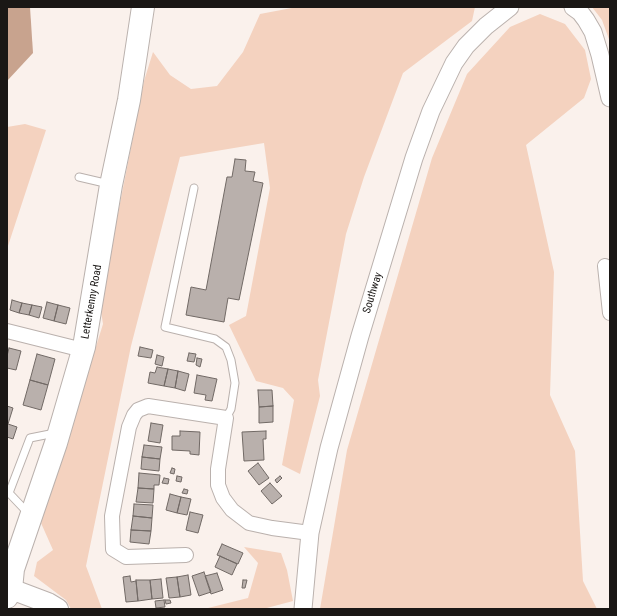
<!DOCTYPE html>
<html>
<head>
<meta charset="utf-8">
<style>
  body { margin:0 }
  #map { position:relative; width:617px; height:616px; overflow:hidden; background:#faf1ec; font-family:"Roboto Condensed",sans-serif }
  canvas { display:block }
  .frame { position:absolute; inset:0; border:8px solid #1a1715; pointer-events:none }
</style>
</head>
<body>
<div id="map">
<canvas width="617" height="616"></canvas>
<div class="frame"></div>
</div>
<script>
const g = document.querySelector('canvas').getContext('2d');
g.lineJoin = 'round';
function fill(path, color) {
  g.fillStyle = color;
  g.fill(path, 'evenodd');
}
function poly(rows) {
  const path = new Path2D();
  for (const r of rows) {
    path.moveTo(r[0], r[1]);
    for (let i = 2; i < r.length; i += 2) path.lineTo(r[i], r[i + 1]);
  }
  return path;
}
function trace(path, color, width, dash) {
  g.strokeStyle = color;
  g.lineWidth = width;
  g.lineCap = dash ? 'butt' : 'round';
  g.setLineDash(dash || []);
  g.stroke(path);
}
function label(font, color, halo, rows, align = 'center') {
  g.font = font + ' "Roboto Condensed",sans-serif';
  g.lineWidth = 3;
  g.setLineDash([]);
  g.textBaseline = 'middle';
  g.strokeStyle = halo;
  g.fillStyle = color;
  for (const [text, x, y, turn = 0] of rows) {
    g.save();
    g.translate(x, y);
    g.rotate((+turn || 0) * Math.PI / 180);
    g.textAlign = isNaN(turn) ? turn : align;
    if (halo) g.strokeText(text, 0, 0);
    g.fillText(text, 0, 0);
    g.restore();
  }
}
fill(poly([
  [297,7,475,7,472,21,403,73,364,177,346,234,318,380,320,396,300,474,282,465,294,400,283,388,256,381,229,325,246,316,270,188,264,143,180,157,131,346,86,566,102,609,71,609,66,600,34,576,37,562,53,550,41,523,103,324,100,305,144,81,153,52,170,75,191,89,217,86,243,52,260,14],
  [592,7,610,7,610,42,602,20],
  [540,14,565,24,585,50,591,79,584,98,526,145,554,272,550,395,575,451,583,581,597,609,320,609,347,450,432,158,467,74,510,27],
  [25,124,46,130,7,249,7,127],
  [244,547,281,553,287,570,293,601,263,609,204,609,248,598,258,563]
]), '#f4d2bf');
fill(poly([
  [7,7,30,7,33,53,7,81]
]), '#c8a38e');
const building = poly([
  [235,159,246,160,245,171,255,172,253,181,263,183,239,300,228,298,224,322,186,315,191,287,206,290,227,177,232,177,235,159],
  [12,300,22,303,19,313,10,310,12,300],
  [47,302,58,305,54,321,43,318,47,302],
  [22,303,32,305,29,315,19,313,22,303],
  [32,305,42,307,39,318,29,315,32,305],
  [58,305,70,308,66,324,54,321,58,305],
  [140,347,153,350,151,358,138,356,140,347],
  [9,348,21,351,16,370,7,368,7,356,9,348],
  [189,353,196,354,194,362,187,361,189,353],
  [37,354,55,359,48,385,30,380,37,354],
  [157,355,164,357,162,366,155,364,157,355],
  [197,358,202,359,200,367,196,365,197,358],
  [157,367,168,369,164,386,148,383,150,372,155,373,157,367],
  [168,369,178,371,175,388,164,386,168,369],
  [178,371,189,374,185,391,175,388,178,371],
  [197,375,217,379,212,401,205,400,206,395,194,393,197,375],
  [30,380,48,385,41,410,23,405,30,380],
  [258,390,272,390,273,406,259,407,258,390],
  [7,406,13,408,8,424,17,427,13,439,7,437,7,406],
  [273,406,273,422,259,423,259,407,273,406],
  [151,423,163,425,160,443,148,441,151,423],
  [180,431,200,432,199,455,190,454,190,451,172,450,172,436,180,436,180,431],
  [266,431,266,439,263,439,264,460,244,461,242,432,266,431],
  [144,445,162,447,160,459,142,457,144,445],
  [142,457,160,459,159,471,141,469,142,457],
  [258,463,269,478,259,485,248,471,258,463],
  [172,468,175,469,174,474,170,473,172,468],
  [139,473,160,475,159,485,154,485,154,489,138,488,139,473],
  [177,476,182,477,181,482,176,481,177,476],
  [280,476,282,478,277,483,275,480,280,476],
  [164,478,169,479,168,484,162,483,164,478],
  [270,483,282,496,272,504,261,491,270,483],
  [138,488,154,489,153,503,136,502,138,488],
  [184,489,188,490,187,494,182,493,184,489],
  [170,494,181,497,177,513,166,510,170,494],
  [181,497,191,499,187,515,177,513,181,497],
  [134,504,153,505,152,518,133,516,134,504],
  [190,512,203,515,198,533,186,530,190,512],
  [133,516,152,518,151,531,131,530,133,516],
  [131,530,151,531,149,544,130,542,131,530],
  [222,544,243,553,238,564,217,555,222,544],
  [220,556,237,564,232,575,215,567,220,556],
  [204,572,211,592,199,596,192,576,204,572],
  [217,573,223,590,211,594,205,576,217,573],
  [188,575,191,595,180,597,177,577,188,575],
  [130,576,131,582,136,581,138,601,126,602,123,577,130,576],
  [177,577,180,597,169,598,166,578,177,577],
  [161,579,163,598,152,599,150,580,161,579],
  [136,580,150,580,152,599,138,601,136,580],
  [243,580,247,580,245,588,242,588,243,580],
  [164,600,165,607,156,608,155,601,164,600],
  [165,600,170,600,171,603,166,604,165,600]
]);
fill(building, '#b9b0ac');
trace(building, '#716965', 1);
const service = poly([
  [79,177,109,184],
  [194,188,165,327,215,339,226,347,231,360,235,383,231,409,226,418],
  [28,513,9,493,30,438,55,433]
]);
const minor = poly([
  [605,266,610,313],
  [7,331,83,350],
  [186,555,126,557,113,549,112,516,129,427,134,415,138,410,148,406,226,418,218,469,218,485,223,498,232,510,249,523,272,528,310,533]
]);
const tertiary = poly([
  [573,7,580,12,586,20,593,32,600,55,610,98],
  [303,609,310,533,329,448,360,336,414,158,431,111,454,63,466,46,486,26,510,7]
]);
const secondary = poly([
  [11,589,48,603,58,609]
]);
const primary = poly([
  [7,597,11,589,13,569,56,443,84,347,111,185,129,100,143,7]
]);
trace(service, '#bab1ad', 9);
trace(minor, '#bab1ad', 16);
trace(tertiary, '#bab1ad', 19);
trace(secondary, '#bab1ad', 22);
trace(primary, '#bab1ad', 24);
trace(service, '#fff', 7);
trace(minor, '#fff', 14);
trace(tertiary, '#fff', 17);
trace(secondary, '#fff', 20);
trace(primary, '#fff', 22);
label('11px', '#1a1715', '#fff', [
  ["Southway",373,293,-73],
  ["Letterkenny Road",92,302,-80]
]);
</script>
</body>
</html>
